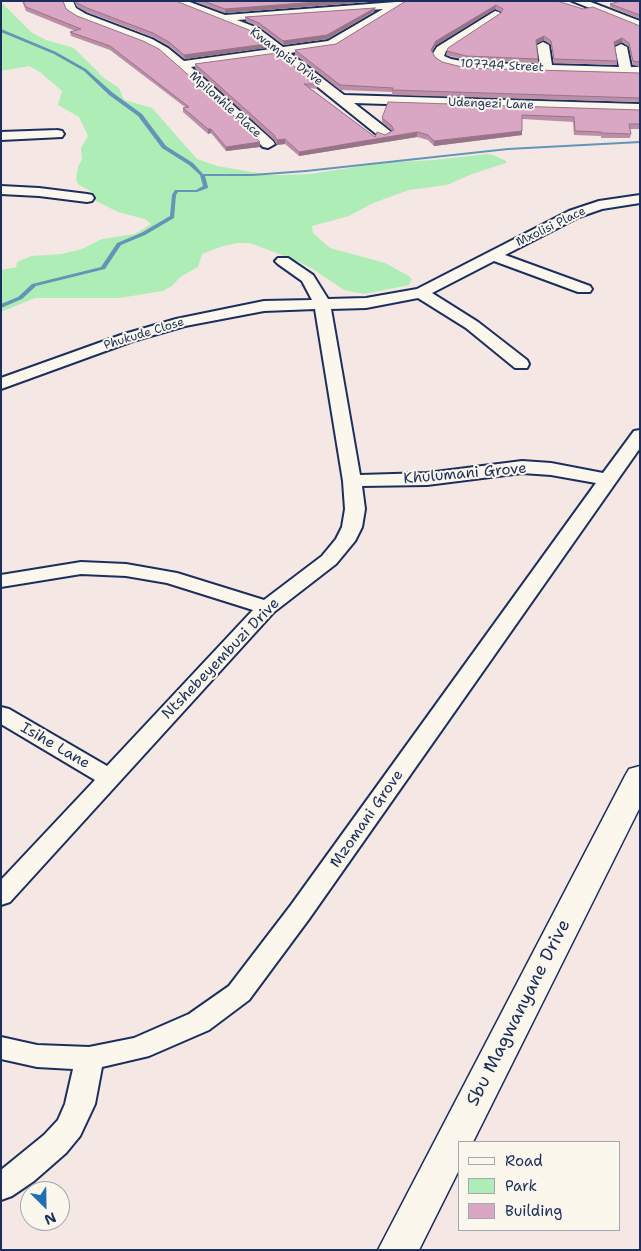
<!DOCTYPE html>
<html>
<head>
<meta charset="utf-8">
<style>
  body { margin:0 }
  #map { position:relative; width:641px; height:1251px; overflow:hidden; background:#f4e7e4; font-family:"Shantell Sans",sans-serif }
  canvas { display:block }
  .frame { position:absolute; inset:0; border:2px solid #1b2f5e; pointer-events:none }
  .legend { position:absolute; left:458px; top:1141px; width:162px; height:90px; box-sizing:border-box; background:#fbf7ec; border:1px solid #a1a7b3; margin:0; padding:6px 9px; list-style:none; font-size:15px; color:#1b2f5e }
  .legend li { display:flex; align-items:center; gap:10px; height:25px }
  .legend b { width:25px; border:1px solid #a1a7b3 }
  .north { position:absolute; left:20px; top:1181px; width:50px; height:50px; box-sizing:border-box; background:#fbf7ec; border:1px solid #a1a7b3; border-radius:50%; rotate:157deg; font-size:14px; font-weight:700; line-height:20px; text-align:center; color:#1b2f5e }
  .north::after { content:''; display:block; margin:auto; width:18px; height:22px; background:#1f6fb2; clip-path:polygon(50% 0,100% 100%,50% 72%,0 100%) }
</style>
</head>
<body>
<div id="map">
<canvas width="641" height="1251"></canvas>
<div class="frame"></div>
<ul class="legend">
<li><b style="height:6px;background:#fbf7ec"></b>Road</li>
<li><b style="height:14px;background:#aeedb5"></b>Park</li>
<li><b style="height:14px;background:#d9a6c3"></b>Building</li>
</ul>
<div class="north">N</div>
</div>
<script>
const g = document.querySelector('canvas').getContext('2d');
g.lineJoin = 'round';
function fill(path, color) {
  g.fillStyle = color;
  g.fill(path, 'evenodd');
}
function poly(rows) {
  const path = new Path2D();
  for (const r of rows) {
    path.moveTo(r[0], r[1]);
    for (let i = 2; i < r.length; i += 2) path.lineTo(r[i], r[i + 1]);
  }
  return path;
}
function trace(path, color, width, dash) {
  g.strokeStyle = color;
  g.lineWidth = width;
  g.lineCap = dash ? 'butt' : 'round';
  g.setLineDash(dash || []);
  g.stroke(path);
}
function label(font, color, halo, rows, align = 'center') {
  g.font = font + ' "Shantell Sans",sans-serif';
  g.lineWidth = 4;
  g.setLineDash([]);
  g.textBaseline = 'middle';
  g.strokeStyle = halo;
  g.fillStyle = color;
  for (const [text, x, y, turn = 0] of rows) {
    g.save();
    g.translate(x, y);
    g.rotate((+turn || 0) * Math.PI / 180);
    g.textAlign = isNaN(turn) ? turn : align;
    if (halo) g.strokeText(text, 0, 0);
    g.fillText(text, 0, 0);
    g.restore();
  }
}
fill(poly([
  [1,2,31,32,46,40,74,48,104,78,119,88,124,100,152,108,197,159,217,166,269,175,283,175,311,174,381,163,434,160,487,154,493,155,506,161,506,163,472,174,447,185,409,190,373,203,349,216,312,226,313,233,330,248,385,263,409,276,412,279,409,285,364,294,344,290,313,269,295,260,250,243,238,243,223,246,202,254,198,267,180,277,172,286,163,291,119,298,35,298,1,312,1,270,17,267,16,264,19,261,32,256,62,254,82,249,102,239,135,234,151,224,145,219,118,212,94,200,92,192,78,184,76,179,78,167,82,159,81,148,88,136,79,117,58,105,62,91,40,72,29,66,1,71]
]), '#aeedb5');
fill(poly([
  [1,29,56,52,86,69,113,93,142,114,166,146,193,163,203,174,252,174,306,170,508,148,640,141,640,143,508,150,306,172,252,176,205,176,208,187,208,188,197,192,178,192,176,195,174,218,145,235,121,245,105,269,36,286,22,299,1,308,1,304,18,297,32,284,101,267,117,243,141,233,170,216,172,195,175,190,196,190,203,186,200,175,189,165,162,148,138,116,109,95,84,71,54,54,1,32,1,29]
]), '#6295b7');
const minor = poly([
  [62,1,73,1,76,8,86,14,152,39,168,48,184,61,271,49,250,32,171,1,187,1,225,15,409,1,335,46,290,53,344,95,640,104,640,112,354,103,390,131,392,134,385,138,380,137,278,55,191,67,273,141,275,144,268,148,263,147,230,114,160,52,144,43,78,18,68,12,62,1],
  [383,9,328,41,283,47,258,28,237,20,383,9],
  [572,1,588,1,640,21,640,28,572,1],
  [495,11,499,12,501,14,499,16,446,51,444,56,451,59,466,62,540,65,537,45,543,42,549,45,552,65,619,67,615,47,621,44,627,47,631,67,640,67,640,75,466,70,443,65,436,60,432,55,437,47,495,11],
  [57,130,62,131,64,134,62,137,1,140,1,132,57,130],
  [1,186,39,188,87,194,92,195,94,198,92,201,87,202,39,196,1,194,1,186],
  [640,195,640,203,602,209,579,217,505,255,590,286,592,289,590,292,578,292,494,261,432,293,478,322,527,360,529,364,527,368,515,368,466,328,418,298,366,308,331,309,360,475,427,473,522,461,551,463,603,473,634,431,640,430,640,448,309,919,249,1000,209,1030,149,1056,102,1067,95,1104,80,1136,66,1153,34,1181,12,1196,1,1200,1,1170,44,1135,58,1120,65,1104,73,1069,37,1067,1,1059,1,1037,37,1045,89,1047,134,1038,189,1014,229,986,291,905,596,483,551,475,522,473,427,485,362,486,365,509,362,527,355,541,336,564,274,612,10,902,1,905,1,880,95,780,1,724,1,707,9,709,107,766,253,610,167,583,126,576,81,574,1,587,1,575,81,562,126,564,177,573,264,600,322,556,336,539,342,527,345,509,343,481,315,309,264,311,185,326,133,341,1,389,1,378,121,335,176,319,264,301,312,300,302,281,278,264,275,261,278,258,288,258,313,275,328,299,366,298,417,289,569,211,599,201,640,195]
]);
const secondary = poly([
  [640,766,640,807,473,1142,460,1142,460,1168,419,1250,378,1250,625,776,629,769,640,766]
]);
trace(minor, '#1b2f5e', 4);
trace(secondary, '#1b2f5e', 3);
fill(minor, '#fbf7ec');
fill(secondary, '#fbf7ec');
fill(poly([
  [22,1,63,1,66,9,260,147,226,151,211,133,208,134,183,112,183,108,185,107,110,50,71,36,70,32,75,31,26,11],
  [74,1,176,1,266,44,266,48,185,59,169,46,153,37,87,12,77,7],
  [193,1,381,1,225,13],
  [406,1,583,9,640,26,640,67,633,65,629,47,622,42,614,46,617,61,617,65,554,63,551,45,544,40,536,44,538,59,538,63,466,60,446,55,447,51,501,13,501,12,495,9,436,45,432,52,435,57,442,62,466,68,640,73,640,102,392,95,392,92,340,90,295,54,295,50,336,44],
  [640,1,640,19,610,7,610,4],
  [375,8,375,11,327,39,284,45,259,27,246,21,245,17],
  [195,64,317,84,317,89,310,88,375,137,385,135,392,131,391,130,382,122,382,118,640,110,640,129,630,129,631,134,630,138,601,138,601,136,574,135,573,122,522,119,522,135,434,146,428,140,417,137,299,156,285,144,277,145,274,140,195,68]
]), '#bb8fa8');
fill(poly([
  [330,1,381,1,225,13,225,9],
  [496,5,495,9,436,45,430,54,431,50,436,41],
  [375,8,375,11,327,39,284,45,283,41],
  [544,36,544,40,535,44,536,40],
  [622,38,622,42,613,46,614,42],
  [266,44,266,48,185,59,184,55],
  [208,129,211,129,211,133,208,134],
  [522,131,522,135,434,146,434,141],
  [417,132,417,137,299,156,299,152],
  [285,139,285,144,277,145,277,140],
  [260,142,260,147,226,151,226,147]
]), '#987488');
const building = poly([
  [23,1,63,1,66,9,77,16,143,41,159,49,229,111,260,142,226,147,211,129,208,129,183,108,189,107,110,46,70,32,81,29,26,7,23,1],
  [76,1,176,1,249,30,266,44,184,55,169,42,153,33,87,8,77,3,76,1],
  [203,1,330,1,225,9,203,1],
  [406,1,557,1,583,9,593,7,640,26,640,62,633,61,629,43,622,38,614,42,617,61,554,59,551,41,544,36,536,40,538,59,466,56,447,51,448,48,501,13,503,9,496,5,436,41,431,50,435,57,442,62,466,68,640,73,640,98,392,90,393,88,340,85,295,50,336,44,406,1],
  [621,1,640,1,640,15,610,4,621,1],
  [375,8,327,35,283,41,259,23,245,17,375,8],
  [277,53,317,84,304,84,375,137,377,132,385,135,394,130,391,125,382,118,388,102,640,110,640,124,629,124,631,134,602,133,601,132,575,131,574,117,522,115,522,131,434,141,428,135,417,132,299,152,285,139,277,140,274,135,195,64,277,53]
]);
fill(building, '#d9a6c3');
trace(building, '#987488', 1);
label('12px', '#1b2f5e', '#fbf7ec', [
  ["Kwampisi Drive",286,57,37],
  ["107744 Street",502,66,3],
  ["Udengezi Lane",491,104,2],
  ["Mpilonhle Place",225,105,42],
  ["Mxolisi Place",551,227,-26],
  ["Phukude Close",144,334,-17]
]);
label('15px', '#1b2f5e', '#fbf7ec', [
  ["Khulumani Grove",465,474,-5],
  ["Ntshebeyembuzi Drive",221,659,-46],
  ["Isihe Lane",55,746,30],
  ["Mzomani Grove",367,819,-55]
]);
label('18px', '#1b2f5e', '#fbf7ec', [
  ["Sbu Magwanyane Drive",519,1013,-63]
]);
</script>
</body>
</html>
